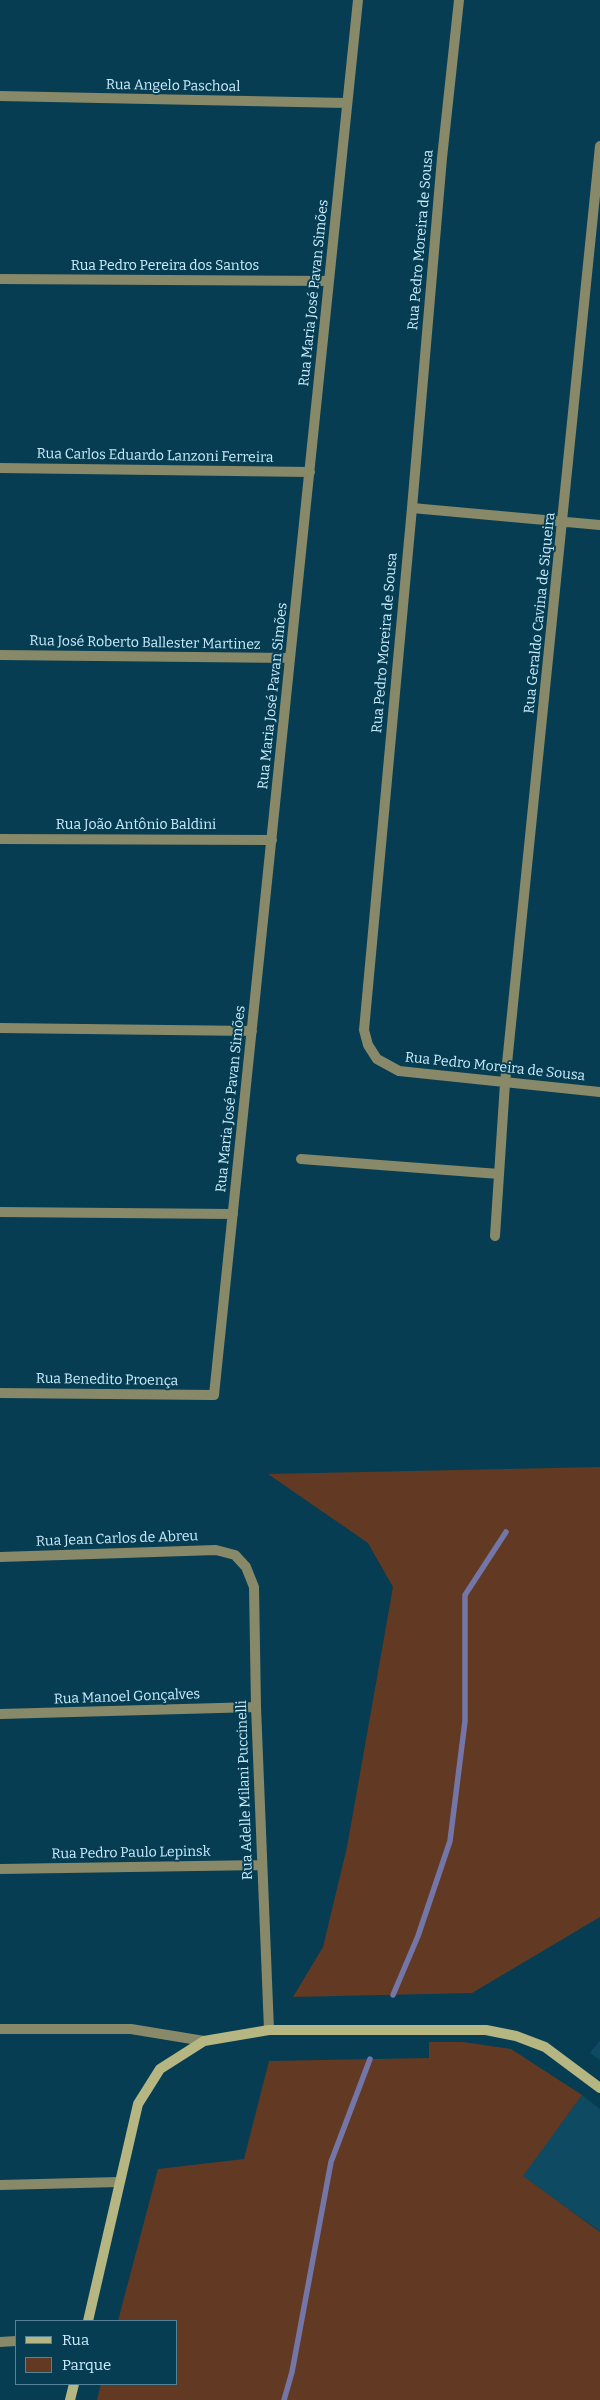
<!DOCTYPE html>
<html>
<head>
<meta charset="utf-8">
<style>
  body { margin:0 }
  #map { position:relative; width:600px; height:2400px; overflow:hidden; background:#063d52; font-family:Bitter,serif }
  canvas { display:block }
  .legend { position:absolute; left:15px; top:2320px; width:162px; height:65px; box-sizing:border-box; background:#063d52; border:1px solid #558397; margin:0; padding:6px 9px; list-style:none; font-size:15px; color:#cbedfe }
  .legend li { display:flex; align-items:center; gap:10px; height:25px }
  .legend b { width:25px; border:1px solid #558397 }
</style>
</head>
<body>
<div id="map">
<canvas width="600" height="2400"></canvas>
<ul class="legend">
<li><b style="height:6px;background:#b5b681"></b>Rua</li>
<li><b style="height:14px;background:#623a23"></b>Parque</li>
</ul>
</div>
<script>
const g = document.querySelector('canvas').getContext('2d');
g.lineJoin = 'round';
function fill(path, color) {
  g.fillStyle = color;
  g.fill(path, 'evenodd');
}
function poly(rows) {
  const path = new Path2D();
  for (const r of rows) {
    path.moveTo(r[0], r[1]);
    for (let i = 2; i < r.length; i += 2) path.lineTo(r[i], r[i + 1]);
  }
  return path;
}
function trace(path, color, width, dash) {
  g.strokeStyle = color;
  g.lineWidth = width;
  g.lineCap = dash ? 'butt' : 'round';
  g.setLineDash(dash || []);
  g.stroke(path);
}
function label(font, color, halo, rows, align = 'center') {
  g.font = font + ' Bitter,serif';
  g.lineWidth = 4;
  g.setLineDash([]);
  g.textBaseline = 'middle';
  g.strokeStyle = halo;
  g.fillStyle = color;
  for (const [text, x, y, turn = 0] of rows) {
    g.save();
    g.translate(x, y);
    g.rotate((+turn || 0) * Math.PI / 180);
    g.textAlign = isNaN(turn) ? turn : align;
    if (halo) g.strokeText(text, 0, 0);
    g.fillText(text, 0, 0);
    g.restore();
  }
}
fill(poly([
  [600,2040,600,2060,590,2053],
  [582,2095,600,2109,600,2231,522,2176]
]), '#0e4a61');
fill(poly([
  [600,1467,600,1917,472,1993,293,1997,323,1947,347,1847,393,1587,368,1543,268,1474],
  [429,2042,463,2042,511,2049,582,2095,523,2176,600,2232,600,2400,97,2400,101,2384,176,2384,176,2321,118,2321,158,2169,244,2159,269,2061,429,2058]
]), '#623a23');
trace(poly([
  [393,1995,418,1936,450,1841,465,1721,465,1595,506,1532],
  [284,2400,292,2372,331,2162,370,2059]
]), '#7476a8', 5.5);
trace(poly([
  [459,0,442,158,412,508,364,1030,368,1045,377,1059,399,1071,600,1092],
  [0,96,346,103],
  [0,279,329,281],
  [0,468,310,472],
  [412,508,600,525],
  [0,655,290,658],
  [0,839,272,840],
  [0,1028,252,1031],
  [301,1159,499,1174],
  [0,1212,233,1214],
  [495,1236,505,1083,600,146],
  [0,1393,214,1395,358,0],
  [0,1557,216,1550,235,1555,246,1567,254,1587,256,1707,269,2030],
  [0,1714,256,1707],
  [0,1869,262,1865],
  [0,2029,131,2029,204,2041],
  [0,2185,119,2182],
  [0,2342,16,2341]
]), '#888968', 10);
trace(poly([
  [88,2321,138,2104,160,2069,204,2041,269,2030,486,2030,516,2036,545,2047,600,2088],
  [70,2400,74,2384]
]), '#b5b681', 10);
label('14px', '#cbedfe', '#063d52', [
  ["Rua Angelo Paschoal",173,86,1],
  ["Rua Pedro Moreira de Sousa",421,240,-85],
  ["Rua Pedro Pereira dos Santos",165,266],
  ["Rua Maria José Pavan Simões",314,293,-84],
  ["Rua Carlos Eduardo Lanzoni Ferreira",155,456,1],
  ["Rua Geraldo Cavina de Siqueira",540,613,-84],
  ["Rua José Roberto Ballester Martinez",145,643,1],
  ["Rua Pedro Moreira de Sousa",385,643,-85],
  ["Rua Maria José Pavan Simões",273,696,-84],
  ["Rua João Antônio Baldini",136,825],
  ["Rua Pedro Moreira de Sousa",495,1067,6],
  ["Rua Maria José Pavan Simões",231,1099,-84],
  ["Rua Benedito Proença",107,1380,1],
  ["Rua Jean Carlos de Abreu",117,1539,-2],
  ["Rua Manoel Gonçalves",127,1697,-2],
  ["Rua Adelle Milani Puccinelli",245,1790,-92],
  ["Rua Pedro Paulo Lepinsk",131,1853,-1]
]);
</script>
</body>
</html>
